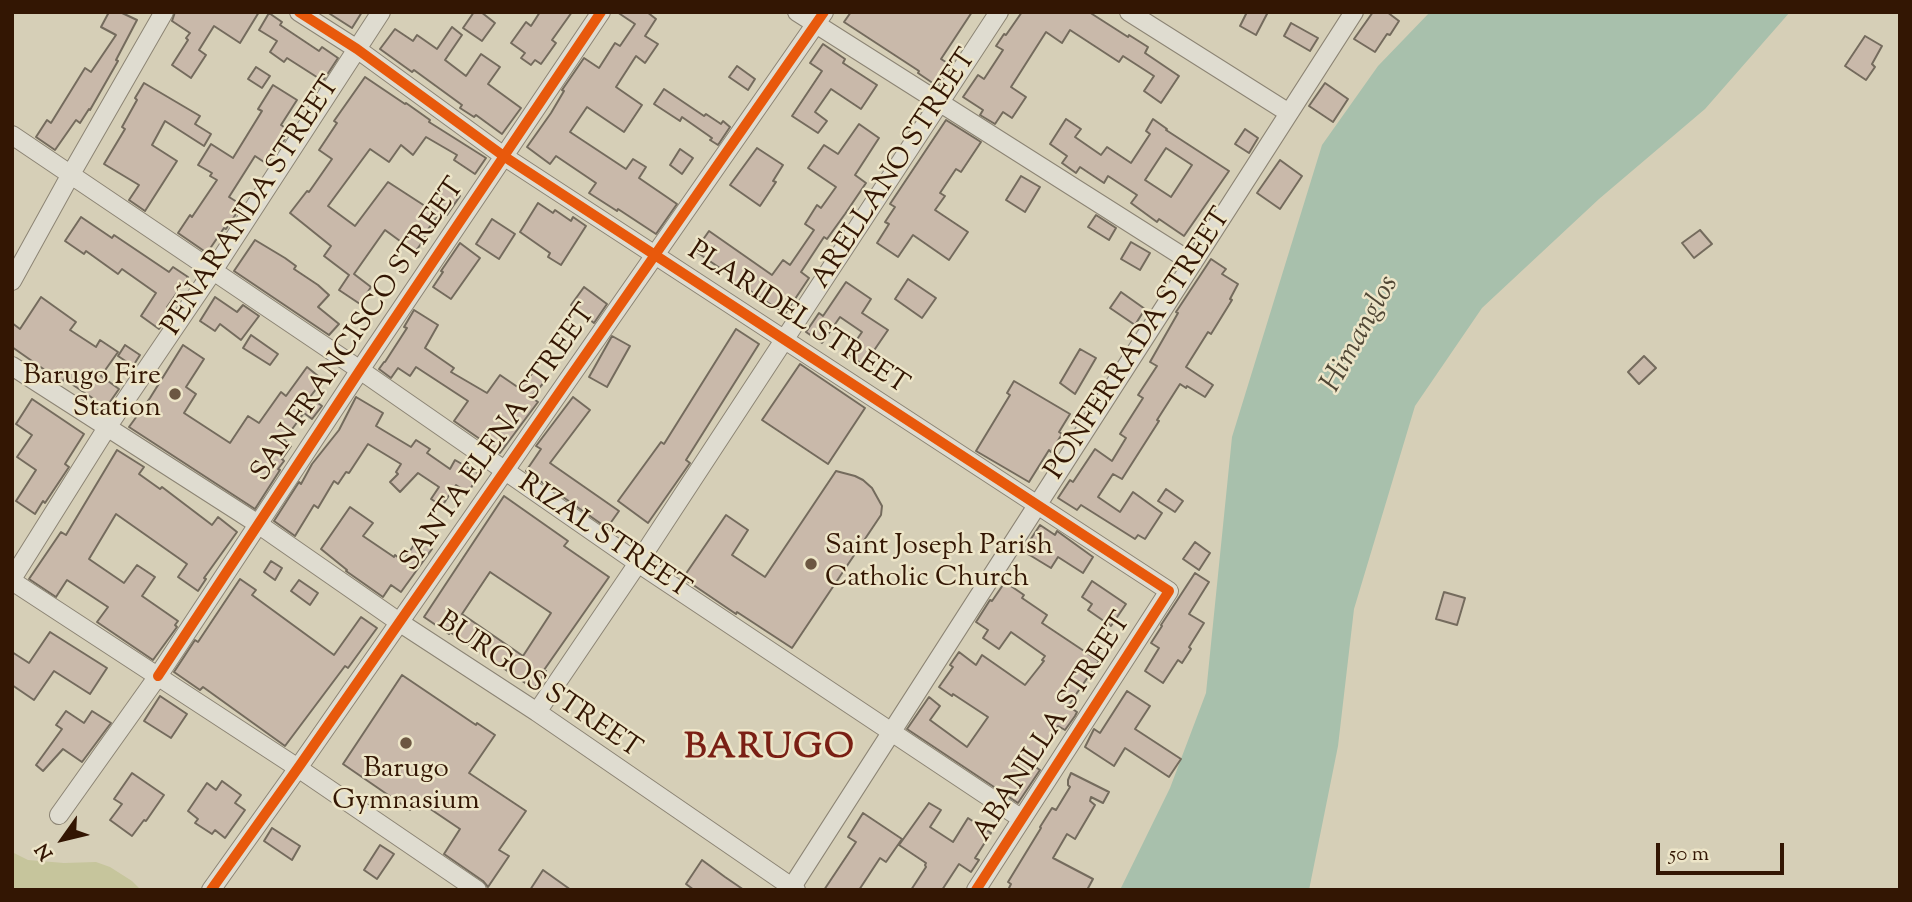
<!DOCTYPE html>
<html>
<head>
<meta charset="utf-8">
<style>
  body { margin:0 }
  #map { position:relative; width:1912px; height:902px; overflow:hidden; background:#d6cfb7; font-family:"Sorts Mill Goudy",serif }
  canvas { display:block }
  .frame { position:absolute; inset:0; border:14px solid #331603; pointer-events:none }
  .north { position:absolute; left:28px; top:804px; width:70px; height:70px; -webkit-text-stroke:5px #ede5c8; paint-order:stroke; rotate:236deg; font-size:19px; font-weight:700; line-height:28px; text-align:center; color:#331603 }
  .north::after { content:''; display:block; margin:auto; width:24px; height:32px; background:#331603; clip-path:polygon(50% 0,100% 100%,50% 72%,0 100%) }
  .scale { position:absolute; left:1656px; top:843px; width:128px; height:32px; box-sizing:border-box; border:4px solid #331603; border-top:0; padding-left:9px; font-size:21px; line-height:24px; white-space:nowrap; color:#331603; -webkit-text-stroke:5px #ede5c8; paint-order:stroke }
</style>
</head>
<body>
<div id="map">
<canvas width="1912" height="902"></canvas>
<div class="frame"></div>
<div class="north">N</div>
<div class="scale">50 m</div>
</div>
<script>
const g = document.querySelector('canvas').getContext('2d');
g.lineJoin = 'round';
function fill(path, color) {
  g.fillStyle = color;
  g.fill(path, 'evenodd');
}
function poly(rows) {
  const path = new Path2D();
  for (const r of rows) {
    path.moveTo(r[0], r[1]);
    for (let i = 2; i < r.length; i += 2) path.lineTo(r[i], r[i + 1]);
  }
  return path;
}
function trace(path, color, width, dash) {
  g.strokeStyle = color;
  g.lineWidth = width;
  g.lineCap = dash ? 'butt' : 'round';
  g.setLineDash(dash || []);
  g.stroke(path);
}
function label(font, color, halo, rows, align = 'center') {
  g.font = font + ' "Sorts Mill Goudy",serif';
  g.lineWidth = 5;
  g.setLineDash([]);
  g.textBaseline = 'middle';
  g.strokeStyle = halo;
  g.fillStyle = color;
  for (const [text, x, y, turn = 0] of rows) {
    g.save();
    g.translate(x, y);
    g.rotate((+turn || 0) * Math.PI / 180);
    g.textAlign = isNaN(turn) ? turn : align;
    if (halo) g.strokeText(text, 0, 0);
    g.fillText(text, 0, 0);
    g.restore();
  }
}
fill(poly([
  [12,852,28,860,64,863,96,862,110,867,132,881,141,890,12,890]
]), '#c6c59c');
fill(poly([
  [1430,12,1790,12,1705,109,1599,199,1482,308,1415,406,1354,609,1338,746,1309,890,1120,890,1170,788,1206,693,1232,437,1322,145,1378,66]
]), '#a8c0ac');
const building = poly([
  [109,12,120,12,137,20,116,60,118,61,90,110,89,109,80,123,76,120,55,150,36,137,47,120,51,123,85,68,91,72,116,35,101,27,109,12],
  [175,12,259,12,240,43,214,26,199,50,206,55,191,78,172,65,188,40,186,38,190,33,172,21,175,12],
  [327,12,362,12,352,28,327,12],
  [474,12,481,12,495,23,482,41,463,28,474,12],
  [540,12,572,12,552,40,556,43,541,64,535,60,531,65,521,58,525,53,511,43,526,22,531,26,540,12],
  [617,12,647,12,656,19,645,36,658,44,645,63,636,56,616,87,642,105,624,132,587,107,570,132,626,169,633,159,646,167,639,178,677,204,656,234,618,209,617,211,589,193,596,183,556,156,550,164,527,147,551,113,564,91,562,90,584,58,599,68,615,43,620,46,635,24,617,12],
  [851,12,972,12,941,59,949,64,937,86,918,73,919,71,844,22,851,12],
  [1022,12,1089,12,1128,37,1129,35,1148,47,1145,53,1179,76,1161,103,1144,91,1154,76,1123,56,1119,62,1070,30,1062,43,1046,32,1011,87,1026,97,1012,118,1003,112,995,124,980,115,983,110,963,97,978,75,984,79,1003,50,996,46,1004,34,1006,35,1022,12],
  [1247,12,1268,12,1256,35,1240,26,1247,12],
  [1373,12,1387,12,1399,21,1390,35,1387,34,1375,52,1354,39,1373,12],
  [269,13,282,22,280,25,319,51,322,47,338,58,323,81,287,58,284,62,270,52,277,41,259,30,269,13],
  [1291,23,1318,38,1310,51,1284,36,1291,23],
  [452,27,462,35,445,60,466,76,481,54,500,67,488,84,521,108,502,134,476,115,474,117,460,108,462,105,414,70,412,72,380,49,395,29,413,41,417,35,437,49,452,27],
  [1865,36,1882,46,1872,64,1875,67,1866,80,1845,66,1865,36],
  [823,44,845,59,843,63,877,85,861,109,831,89,815,112,827,121,818,133,792,116,822,71,810,63,823,44],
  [737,66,755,79,748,90,729,77,737,66],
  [256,67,270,76,262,88,248,79,256,67],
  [365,77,405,104,406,103,430,120,429,122,486,158,475,174,454,160,457,155,426,137,413,155,401,145,389,162,370,149,328,206,355,226,388,182,425,206,442,183,460,196,447,215,441,211,424,235,426,237,415,252,385,230,354,274,371,287,360,304,339,290,349,275,324,256,331,246,290,213,307,191,309,192,332,159,319,150,337,123,334,121,365,77],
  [144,83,200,116,195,124,211,134,204,146,165,121,152,145,177,161,145,211,129,200,139,185,104,164,125,129,122,127,137,100,135,98,144,83],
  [1325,83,1348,99,1333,122,1309,106,1325,83],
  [273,85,297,100,281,125,290,131,283,142,281,141,267,164,255,156,229,197,242,205,226,229,224,228,207,253,178,233,190,215,192,217,217,180,210,176,212,173,198,165,211,144,233,158,262,111,258,109,273,85],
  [664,89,704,116,706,114,721,124,723,121,730,127,718,145,710,140,712,138,682,117,680,121,654,104,664,89],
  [1066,119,1081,129,1075,137,1101,155,1107,147,1131,163,1150,134,1146,131,1153,119,1167,129,1166,130,1229,171,1184,236,1159,219,1157,222,1131,203,1137,195,1108,176,1104,183,1080,167,1076,173,1062,163,1067,156,1050,144,1066,119],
  [1166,148,1192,165,1171,197,1145,180,1166,148],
  [946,120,981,142,961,172,956,169,940,193,945,196,935,210,968,232,949,260,913,235,898,257,877,243,889,224,885,222,895,207,890,204,946,120],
  [859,124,879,138,855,175,866,183,845,214,827,239,824,237,801,272,809,278,785,314,746,288,744,290,730,281,733,277,695,251,709,231,772,275,783,260,790,265,814,230,805,224,817,205,821,208,836,187,808,168,824,145,838,154,859,124],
  [1245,129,1258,138,1249,153,1235,144,1245,129],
  [757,148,783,165,773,181,776,182,760,206,730,185,757,148],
  [680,149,693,158,682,174,670,165,680,149],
  [1280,160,1302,176,1280,209,1257,193,1280,160],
  [1021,176,1040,187,1025,212,1006,200,1021,176],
  [538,203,553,213,555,210,571,221,573,217,586,226,561,265,548,257,550,253,520,232,538,203],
  [1096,215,1116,228,1109,240,1088,227,1096,215],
  [81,217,112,238,114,235,169,272,173,267,188,277,167,307,172,310,159,329,141,316,156,293,122,269,118,274,86,251,84,254,65,241,81,217],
  [492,219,515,234,499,259,476,244,492,219],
  [1700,230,1712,244,1694,258,1682,243,1700,230],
  [255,240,285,258,296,266,294,269,318,285,329,295,318,307,339,324,329,335,234,271,255,240],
  [1131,242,1150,253,1140,270,1121,259,1131,242],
  [460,243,480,258,451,299,433,287,443,272,441,271,460,243],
  [1211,259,1226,269,1222,274,1238,284,1230,299,1232,300,1211,334,1208,332,1186,367,1213,385,1205,397,1187,386,1186,388,1180,384,1157,420,1159,421,1122,479,1113,474,1098,497,1120,512,1133,492,1162,513,1145,539,1138,535,1135,539,1081,505,1077,510,1058,498,1070,480,1073,482,1095,449,1112,461,1126,438,1120,434,1143,398,1138,395,1157,366,1150,362,1178,313,1176,312,1211,259],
  [908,279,936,298,922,318,895,299,908,279],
  [846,282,871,299,862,313,888,330,864,365,847,354,862,332,840,317,822,343,806,332,819,313,823,316,846,282],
  [584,287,607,304,594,323,571,305,584,287],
  [1121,292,1145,309,1135,325,1110,308,1121,292],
  [41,297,76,322,70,330,96,347,100,340,118,352,101,376,119,389,105,409,92,401,94,399,64,379,62,382,12,347,12,323,20,329,41,297],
  [215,297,237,312,243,305,259,316,241,340,220,324,215,331,200,321,215,297],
  [414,310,438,325,425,348,454,368,451,372,487,393,500,375,519,388,536,369,548,378,531,397,538,402,500,453,454,421,468,401,416,367,410,376,398,368,391,378,379,369,384,362,385,362,407,328,404,327,414,310],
  [736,329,759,344,686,460,690,463,648,523,618,501,661,442,664,444,736,329],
  [251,335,278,354,270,365,243,348,251,335],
  [612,336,630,346,607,387,589,377,612,336],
  [125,345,140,355,133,366,118,356,125,345],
  [183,345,204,359,186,387,196,394,184,413,230,443,248,416,259,423,281,392,286,396,307,367,323,380,310,397,322,406,312,419,304,413,284,440,291,446,282,459,284,461,278,469,280,470,255,509,129,427,150,398,183,345],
  [1080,349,1096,358,1075,394,1060,383,1080,349],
  [1644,356,1656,368,1639,384,1628,372,1644,356],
  [800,364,865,408,828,464,762,420,800,364],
  [1014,381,1070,414,1059,432,1062,434,1051,452,1049,450,1029,482,976,451,1010,395,1007,393,1014,381],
  [356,397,383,413,376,426,411,447,416,440,430,449,427,453,450,469,455,460,479,474,468,493,456,485,442,506,431,499,439,487,418,473,400,492,390,482,398,474,396,472,401,464,368,444,349,473,346,472,338,484,334,481,318,508,314,505,295,536,274,521,299,482,301,484,312,464,339,430,356,397],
  [573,397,590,410,550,463,619,511,607,528,526,471,541,449,536,446,573,397],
  [32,399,84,434,65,464,69,467,45,503,43,501,35,514,16,501,36,470,17,457,32,435,16,424,32,399],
  [117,450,144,467,139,474,160,489,162,487,212,525,218,517,237,532,204,578,206,579,198,591,178,577,187,564,116,514,89,559,124,583,137,565,155,577,142,596,178,621,175,625,177,627,153,660,97,622,108,607,67,580,56,597,29,579,61,532,66,535,117,450],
  [836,471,855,476,863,480,872,488,882,506,881,515,792,648,737,612,736,614,683,578,726,515,748,530,732,555,765,577,836,471],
  [1166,489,1183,501,1175,512,1158,501,1166,489],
  [504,496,568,541,564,546,609,577,544,670,546,671,534,689,450,632,449,634,424,617,504,496],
  [490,572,551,613,523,656,462,614,490,572],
  [350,507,373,523,363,536,394,557,395,555,403,561,418,539,432,549,401,592,391,585,383,597,346,571,347,570,321,549,350,507],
  [1040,525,1055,535,1057,531,1093,557,1083,573,1058,557,1051,568,1023,551,1040,525],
  [1195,542,1210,553,1199,570,1183,559,1195,542],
  [271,561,282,568,275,580,264,572,271,561],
  [1195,573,1209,582,1189,614,1204,623,1189,647,1191,649,1182,663,1178,660,1163,683,1145,671,1159,648,1151,643,1162,626,1161,625,1195,573],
  [240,579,256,590,252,595,334,655,361,617,377,628,348,668,345,666,285,746,203,687,200,690,174,672,195,640,198,642,240,579],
  [299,580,318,593,310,605,291,591,299,580],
  [1092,581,1126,604,1111,626,1088,610,1092,604,1082,597,1092,581],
  [1005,582,1024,595,1022,598,1047,615,1042,623,1099,661,1068,706,1077,712,1075,716,1065,730,1058,726,1042,749,1045,751,1034,766,1040,770,1018,803,907,729,929,697,940,706,930,720,967,747,988,717,953,694,952,696,939,687,953,667,950,665,959,652,976,665,982,655,1025,685,1044,661,1042,660,1045,656,1011,632,999,649,983,638,988,630,976,622,990,600,992,601,1005,582],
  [1444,592,1465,598,1457,625,1436,619,1444,592],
  [50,632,107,668,90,694,54,671,34,700,12,685,12,652,29,663,50,632],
  [402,675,476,725,477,723,495,735,469,773,526,811,499,850,509,856,488,887,483,881,444,854,460,829,417,800,410,810,343,764,402,675],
  [1127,691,1150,706,1135,729,1181,759,1169,777,1125,748,1114,766,1085,747,1094,729,1100,733,1127,691],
  [160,696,187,714,171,738,144,721,160,696],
  [66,711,84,723,92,711,111,723,82,762,63,749,43,771,36,765,62,729,56,725,66,711],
  [132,773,164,795,146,821,144,820,132,836,110,820,122,804,114,799,132,773],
  [1071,773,1109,792,1103,803,1091,797,1090,801,1095,805,1075,839,1067,834,1053,858,1093,879,1087,890,1008,890,1011,884,1008,882,1041,828,1040,827,1052,808,1056,810,1070,787,1068,785,1068,780,1071,773],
  [222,781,241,795,235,803,245,810,225,838,215,830,212,834,195,823,198,819,188,811,207,783,216,790,222,781],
  [929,803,941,810,930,827,953,842,968,818,991,833,975,858,979,860,971,872,959,864,942,890,911,890,926,867,925,865,926,863,899,845,929,803],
  [863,813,902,839,886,862,880,858,859,890,824,890,856,842,848,837,863,813],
  [272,828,300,846,292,860,264,841,272,828],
  [380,845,394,854,377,879,364,870,380,845],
  [702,860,725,877,744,890,694,890,686,884,702,860],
  [543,870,571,890,530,890,543,870]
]);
fill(building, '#c9b9aa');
trace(building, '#746b5d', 2);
const minor = poly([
  [299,12,357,49,505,157,1169,591,976,890],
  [797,12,1193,263],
  [1129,12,1289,113],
  [12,135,360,370,638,563,1022,819],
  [12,281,71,174,164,12],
  [12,366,258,524,399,622,537,712,796,890],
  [12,579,108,426,213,271,381,12],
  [12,581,298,768,477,890],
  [537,712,638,563,999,12],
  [59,815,158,676,360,370,601,12],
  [211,890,298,768,824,12],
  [790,890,1354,12]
]);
trace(minor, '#8c8474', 20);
trace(minor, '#dfdcd0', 18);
trace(poly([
  [299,12,357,49,505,157,1169,591,976,890],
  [158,676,360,370,601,12],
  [211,890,298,768,824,12]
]), '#e8590c', 10);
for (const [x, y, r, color] of [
  [175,394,7,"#6c5742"],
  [811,564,7,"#6c5742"],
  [406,743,7,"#6c5742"]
]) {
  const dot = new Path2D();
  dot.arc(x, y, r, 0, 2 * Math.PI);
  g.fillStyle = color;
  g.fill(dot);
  trace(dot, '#ede5c8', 2.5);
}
label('28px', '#331603', '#ede5c8', [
  ["ARELLANO STREET",896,170,-57],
  ["PEÑARANDA STREET",253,207,-57],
  ["PLARIDEL STREET",797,320,33],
  ["SAN FRANCISCO STREET",360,331,-56],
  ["PONFERRADA STREET",1140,345,-57],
  ["SANTA ELENA STREET",500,439,-55],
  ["RIZAL STREET",603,538,34],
  ["BURGOS STREET",538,687,34],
  ["ABANILLA STREET",1054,728,-57]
]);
label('28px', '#331603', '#ede5c8', [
  ["Barugo Fire",161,378],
  ["Station",161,410],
  ["Saint Joseph Parish",825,548,"left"],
  ["Catholic Church",825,580,"left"],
  ["Barugo",406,771,"center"],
  ["Gymnasium",406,803,"center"]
], 'right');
label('italic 30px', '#504735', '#ede5c8', [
  ["Himanglos",1362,335,-61]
]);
g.letterSpacing = '2px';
label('bold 35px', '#7a1f14', '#ede5c8', [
  ["BARUGO",770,751]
]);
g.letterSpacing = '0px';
</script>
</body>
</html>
